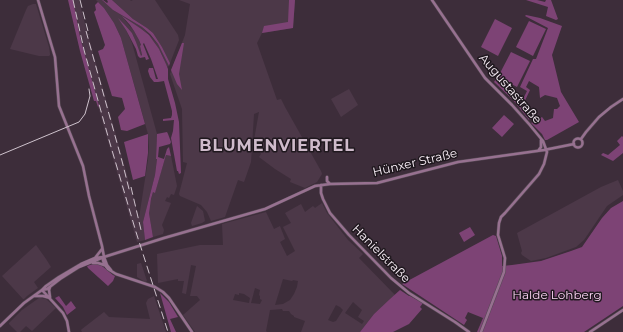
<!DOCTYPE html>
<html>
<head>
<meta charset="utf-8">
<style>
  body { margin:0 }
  canvas { display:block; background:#3d2d3a }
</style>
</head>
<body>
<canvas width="623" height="332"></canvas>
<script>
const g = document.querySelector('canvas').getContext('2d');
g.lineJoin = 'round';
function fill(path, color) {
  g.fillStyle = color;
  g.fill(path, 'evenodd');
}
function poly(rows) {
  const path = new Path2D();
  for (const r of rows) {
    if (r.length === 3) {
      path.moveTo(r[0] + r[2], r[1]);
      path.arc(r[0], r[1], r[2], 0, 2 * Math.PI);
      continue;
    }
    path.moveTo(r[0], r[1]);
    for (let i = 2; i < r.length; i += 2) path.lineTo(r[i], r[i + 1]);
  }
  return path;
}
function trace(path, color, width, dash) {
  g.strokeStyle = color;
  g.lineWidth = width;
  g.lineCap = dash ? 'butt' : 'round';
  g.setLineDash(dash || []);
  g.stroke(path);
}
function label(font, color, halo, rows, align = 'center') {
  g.font = font + ' Montserrat,sans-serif';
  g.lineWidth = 3;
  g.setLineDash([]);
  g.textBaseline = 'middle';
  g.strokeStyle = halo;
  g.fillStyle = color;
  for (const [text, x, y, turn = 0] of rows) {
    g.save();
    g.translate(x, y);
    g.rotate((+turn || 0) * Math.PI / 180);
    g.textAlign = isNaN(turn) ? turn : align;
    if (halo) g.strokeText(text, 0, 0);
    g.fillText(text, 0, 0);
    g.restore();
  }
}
fill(poly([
  [73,0,79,0,85,24,139,218,148,160,149,147,148,134,121,38,114,23,104,8,96,0,102,0,113,10,142,27,146,31,158,44,169,66,167,67,161,53,154,42,149,35,140,28,124,19,134,31,139,40,141,46,140,46,142,56,140,56,136,42,132,33,124,24,120,20,126,30,132,43,157,134,156,158,157,159,155,175,143,222,145,240,137,242,96,99,95,91,80,37],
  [112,0,130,0,131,1,133,0,155,0,178,35,179,40,170,63,162,47,153,33,147,28,133,19],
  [179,0,295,0,293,28,262,33,257,43,277,100,281,99,285,107,321,171,322,174,317,182,305,188,290,182,291,179,275,169,259,157,261,154,254,140,259,112,254,114,251,162,244,182,238,180,225,217,211,221,207,212,201,205,180,196,179,194,187,163,183,162,182,109,170,74,185,35,190,4],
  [33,4,36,4,49,47,50,54,50,55,49,56,39,56,10,49,26,10,28,6],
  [349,89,358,105,341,117,331,99],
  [166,155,171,156,177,186,174,195,171,194,169,198,167,197,165,201,171,203,162,225,164,230,163,234,153,237,149,213,149,207,153,192,155,192],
  [618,180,623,191,623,195,607,206,584,240,576,247,546,258,531,261,522,255,521,253,522,251,517,233,601,187],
  [322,203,327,213,348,240,363,254,359,258,395,295,374,314,360,332,301,332,305,321,294,317,294,316,291,314,289,311,283,311,282,309,270,310,266,331,267,332,195,332,183,315,200,300,197,296,190,296,196,266,191,265,186,294,182,293,184,281,178,281,178,279,158,283,157,254,200,245,223,245,222,224,266,212,274,229,280,226,285,239,280,242,287,256,295,251,283,227,291,223,285,213,301,204,305,212,313,206,315,208],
  [283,279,292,281,293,280,298,281,297,287,294,294,290,300,283,304,275,305],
  [255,288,260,290,259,295,260,296,260,299,262,300,260,304,251,303],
  [239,293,244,294,250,298,249,303,233,300,235,294,239,295],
  [353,302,362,310,358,317,364,321,362,324,345,313],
  [336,305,340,307,343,310,336,321,333,322,328,320],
  [197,206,203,211,205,221,202,223,192,226,191,223],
  [36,245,46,259,51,267,34,282,38,288,27,296,24,299,23,299,2,276],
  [141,263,147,281,145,282,137,277,137,264],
  [154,296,166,332,82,332,81,330,82,329,104,312,109,317,150,319,146,303,148,299],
  [39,298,41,298,46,299,56,308,32,331,26,326,20,332,17,332,9,324,9,323,22,310]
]), '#4c3848');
fill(poly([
  [68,0,73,0,80,37,99,106,98,107,96,101,94,101,80,51],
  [102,0,103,0,107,3,108,2,107,0,112,0,133,19,147,28,153,33,162,47,170,63,169,66,158,44,150,34,142,27,113,10],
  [289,0,295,0,293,28,262,33,264,26,288,22],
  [526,0,537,0,545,2,546,0,551,0,558,19,556,20,546,16,548,7],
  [98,2,104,8,114,23,121,38,145,124,127,131,121,130,118,117,125,109,122,98,112,96,98,51,103,49,105,45,94,12,96,10,95,5],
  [526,15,540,18,562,26,552,55,561,92,579,122,547,140,545,140,542,134,531,123,542,117,545,121,553,118,554,109,557,109,560,106,557,98,545,95,540,98,539,87,529,81,526,87,530,90,522,107,530,117,529,120,513,100,494,82,496,79,514,96,514,100,521,103,527,91,520,87,533,59,536,59,548,28,525,16],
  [122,16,140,28,149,35,159,49,166,64,168,69,168,79,175,103,179,122,181,173,179,174,178,171,177,171,171,138,173,131,174,120,163,121,163,119,171,118,172,115,172,111,164,81,158,82,154,82,150,77,148,71,149,68,153,68,156,79,158,79,151,59,144,43,143,44,149,59,146,60,145,57,140,58,138,56,136,49,126,30,118,18,124,24,132,33,136,42,141,56,142,55,140,46,141,45,139,40,134,31,130,25],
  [495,19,512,28,498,56,481,47],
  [529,21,546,29,533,56,516,47],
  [182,43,184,43,179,74,182,90,177,84,171,70],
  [511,52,530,61,517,87,498,77],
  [504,115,514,124,502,137,492,128],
  [167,132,168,134,171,142,170,144,159,147,158,157,164,159,167,149,169,147,171,156,166,155,155,193,153,192,151,199,149,213,153,237,145,240,143,222,155,175,157,159,156,159,157,134],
  [148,134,148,153,145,176,133,180,124,142],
  [622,136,623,137,623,153,613,161,601,155,603,153,608,155,620,145,617,141],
  [623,201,623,306,584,332,477,332,483,318,468,312,465,318,467,320,464,325,402,284,493,235,496,236,502,256,502,266,512,265,541,261,571,251,582,247,602,218,611,208],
  [470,227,475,235,464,242,459,233],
  [93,264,98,264,102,266,113,275,115,276,113,281,108,286,88,268,87,266],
  [400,290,409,296,410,296,423,303,420,307,422,309,409,324,393,332,360,332,374,314,390,299],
  [160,293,169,302,178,317,170,319,176,332,171,332],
  [59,296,66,306,71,301,76,308,67,315,63,307,55,298]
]), '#7d4375');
const secondary = poly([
  [38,0,55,57,59,106,83,166,89,196,102,246,104,257,103,260,104,264,108,269,116,274,155,287,163,292,169,298,192,332],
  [432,0,485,78,512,105,529,124,543,141,547,152,544,164,539,174,505,213,501,217,499,223,498,235,505,258,504,272,481,332],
  [578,143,4.5],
  [581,139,586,132,599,117,611,107,623,99],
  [538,151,541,147,541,140],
  [327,177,327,181,330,184],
  [321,185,321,193,323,199,330,213,349,235,391,278,409,293,455,322,469,332],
  [104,257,107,265,111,270],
  [95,258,102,249],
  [93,263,98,263,104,265],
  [42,290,47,289,60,279,79,267,104,257,164,238,265,209,315,186,330,184,377,183,458,162,544,150,574,144],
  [42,290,63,313,67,321,69,332],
  [35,296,43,296,50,298],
  [50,297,49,290,50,287],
  [0,326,24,303,42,290,46,286,59,277,81,264,95,258,103,257],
  [590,332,623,310]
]);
trace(secondary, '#574a55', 3.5);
trace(secondary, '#977190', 2.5);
trace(poly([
  [0,155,79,122,85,114,90,96,89,89]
]), '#cec2cc', 1);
trace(poly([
  [73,0,84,50,109,140,136,232,168,332],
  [80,0,89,35],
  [86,31,122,161,130,193],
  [131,187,141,230]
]), '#cec2cc', 1, [8, 4]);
label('12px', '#fbf0f9', '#1f181e', [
  ["Augustastraße",510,89,49],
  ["Hünxer Straße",415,163,-13],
  ["Hanielstraße",381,254,45]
]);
label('12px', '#fdd4f5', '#1f181e', [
  ["Halde Lohberg",557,295]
]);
g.letterSpacing = '1px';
label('bold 16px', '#cfbbcb', '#1f181e', [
  ["BLUMENVIERTEL",277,146]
]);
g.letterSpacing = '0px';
</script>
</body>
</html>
